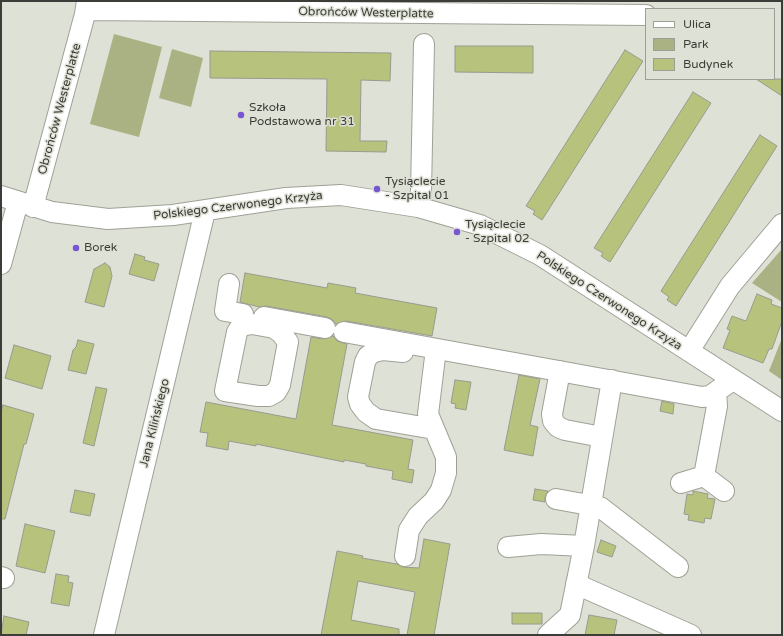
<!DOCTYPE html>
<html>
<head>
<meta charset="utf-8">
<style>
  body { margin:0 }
  #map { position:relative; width:783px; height:636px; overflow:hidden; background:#dee1d5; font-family:"Varela Round",sans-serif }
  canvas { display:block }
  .frame { position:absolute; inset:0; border:2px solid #3c3d38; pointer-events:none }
  .legend { position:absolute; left:645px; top:8px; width:130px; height:72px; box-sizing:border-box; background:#dee1d5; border:1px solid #9d9f96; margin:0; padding:5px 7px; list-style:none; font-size:12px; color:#3c3d38 }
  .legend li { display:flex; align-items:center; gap:8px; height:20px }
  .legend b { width:20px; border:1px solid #9d9f96 }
</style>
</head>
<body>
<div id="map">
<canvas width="783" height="636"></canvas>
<div class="frame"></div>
<ul class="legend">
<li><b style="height:5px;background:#fff"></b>Ulica</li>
<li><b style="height:11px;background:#aab284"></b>Park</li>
<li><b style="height:11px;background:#b7c27c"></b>Budynek</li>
</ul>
</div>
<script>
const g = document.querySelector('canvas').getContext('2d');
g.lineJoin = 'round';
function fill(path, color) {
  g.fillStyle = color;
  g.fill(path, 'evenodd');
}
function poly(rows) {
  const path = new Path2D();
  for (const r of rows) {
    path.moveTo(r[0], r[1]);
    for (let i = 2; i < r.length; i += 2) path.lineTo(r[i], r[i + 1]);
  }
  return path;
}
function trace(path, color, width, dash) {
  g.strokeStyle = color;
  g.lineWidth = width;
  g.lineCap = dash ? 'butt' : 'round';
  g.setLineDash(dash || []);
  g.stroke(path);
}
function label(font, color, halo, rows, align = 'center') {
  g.font = font + ' "Varela Round",sans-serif';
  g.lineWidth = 3;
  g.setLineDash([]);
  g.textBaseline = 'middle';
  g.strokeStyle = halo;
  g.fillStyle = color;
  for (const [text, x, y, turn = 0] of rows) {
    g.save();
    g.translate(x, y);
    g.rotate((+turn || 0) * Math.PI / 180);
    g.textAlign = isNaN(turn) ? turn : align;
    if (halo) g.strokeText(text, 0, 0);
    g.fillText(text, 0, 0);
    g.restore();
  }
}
fill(poly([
  [114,34,162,47,139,137,90,124],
  [172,49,203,58,191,107,159,98],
  [782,249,782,302,752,283],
  [782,338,782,380,769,371]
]), '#aab284');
const building = poly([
  [455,46,533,46,533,73,455,72,455,46],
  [625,50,643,61,542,220,533,214,535,211,526,206,625,50],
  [210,51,391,53,390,81,361,80,360,141,387,141,386,152,326,151,327,79,210,78,210,51],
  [756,79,782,79,782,96,756,79],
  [693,92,711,103,610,262,601,256,603,253,594,248,693,92],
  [760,135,777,146,676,306,667,300,669,297,661,291,760,135],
  [135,254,145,257,144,260,159,264,154,281,129,274,135,254],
  [105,263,110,267,112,276,104,307,85,302,94,269,105,263],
  [245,273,327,288,328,283,356,288,355,293,437,308,432,336,346,321,336,324,333,320,327,317,266,306,259,307,240,302,245,273],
  [757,294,772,300,771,304,782,308,782,321,772,349,769,349,763,363,723,348,730,330,727,329,732,316,746,321,757,294],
  [333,336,337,341,347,344,332,425,413,440,408,469,414,470,412,483,392,479,393,471,366,466,366,464,344,460,344,462,256,444,256,446,229,441,228,450,206,446,208,433,200,432,206,402,296,419,311,337,323,339,333,336],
  [78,340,94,344,86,374,68,370,73,350,76,347,78,340],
  [14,345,51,356,42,389,5,378,14,345],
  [519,375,540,379,530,425,538,427,533,456,504,450,519,375],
  [455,380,471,382,466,410,455,408,456,404,451,403,455,380],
  [96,387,107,389,94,446,83,443,96,387],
  [662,401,674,404,673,414,660,411,662,401],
  [3,405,34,414,26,444,24,444,5,519,1,519,1,412,3,405],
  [535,489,548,491,545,497,545,502,533,500,535,489],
  [75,490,95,494,90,516,70,512,75,490],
  [693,491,708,494,707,498,715,499,711,519,705,518,704,523,688,520,689,515,684,514,687,494,693,495,693,491],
  [25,524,55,531,45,573,16,566,25,524],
  [424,539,450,544,434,635,407,635,415,592,358,581,351,620,399,629,399,635,321,635,337,551,363,556,362,558,397,564,403,567,419,568,424,539],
  [601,540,616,546,612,557,597,552,601,540],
  [56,574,69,576,68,582,73,583,69,606,51,603,56,574],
  [512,613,542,613,542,624,512,624,512,613],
  [589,615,617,620,614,635,585,635,589,615],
  [4,616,29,622,26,635,1,635,4,616]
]);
fill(building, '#b7c27c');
trace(building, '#989a8f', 1);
const minor = poly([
  [86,10,646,15],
  [1,196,52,212,108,219,173,215,286,198,341,195,418,207,480,225,540,255,782,411],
  [33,207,85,14,87,1],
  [418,207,421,192,424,44],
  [1,264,18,202],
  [229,284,225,311,243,314],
  [264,317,325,328],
  [252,324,274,328,281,333,288,342,280,385,276,392,269,396,258,396,225,391,237,332,241,326,252,324],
  [344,332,702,397,710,396,727,384,731,378],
  [689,351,730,286,782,224],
  [403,352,383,350,374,352,368,356,365,362,358,397,360,404,366,412,376,419,434,429],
  [560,371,552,414,553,421,558,427,565,430,602,437],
  [716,392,717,406,704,476,724,491],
  [681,483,704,476],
  [556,499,600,507,678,567],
  [508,547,541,544,584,546],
  [405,556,409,530,418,516,434,501,441,490,446,473,446,457,428,414,436,349],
  [1,577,4,578],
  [576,584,691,635],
  [104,635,205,211],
  [548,635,570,615,584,546,612,380]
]);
trace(minor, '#9fa196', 22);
trace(minor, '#fff', 20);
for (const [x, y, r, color] of [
  [241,115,4,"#7757d1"],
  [377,189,4,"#7757d1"],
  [457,232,4,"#7757d1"],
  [76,248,4,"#7757d1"]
]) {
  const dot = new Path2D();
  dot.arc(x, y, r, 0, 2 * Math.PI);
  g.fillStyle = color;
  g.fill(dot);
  trace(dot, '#dee1d5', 1.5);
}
label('12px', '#3c3d38', '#dee1d5', [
  ["Obrońców Westerplatte",366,13,1],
  ["Obrońców Westerplatte",60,109,-75],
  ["Polskiego Czerwonego Krzyża",238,206,-7],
  ["Polskiego Czerwonego Krzyża",609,301,33],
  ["Jana Kilińskiego",155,423,-76]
]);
label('12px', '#3c3d38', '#dee1d5', [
  ["Szkoła",249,108],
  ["Podstawowa nr 31",249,122],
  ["Tysiąclecie",385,182],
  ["- Szpital 01",385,196],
  ["Tysiąclecie",465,225],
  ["- Szpital 02",465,239],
  ["Borek",84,248]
], 'left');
</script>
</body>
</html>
